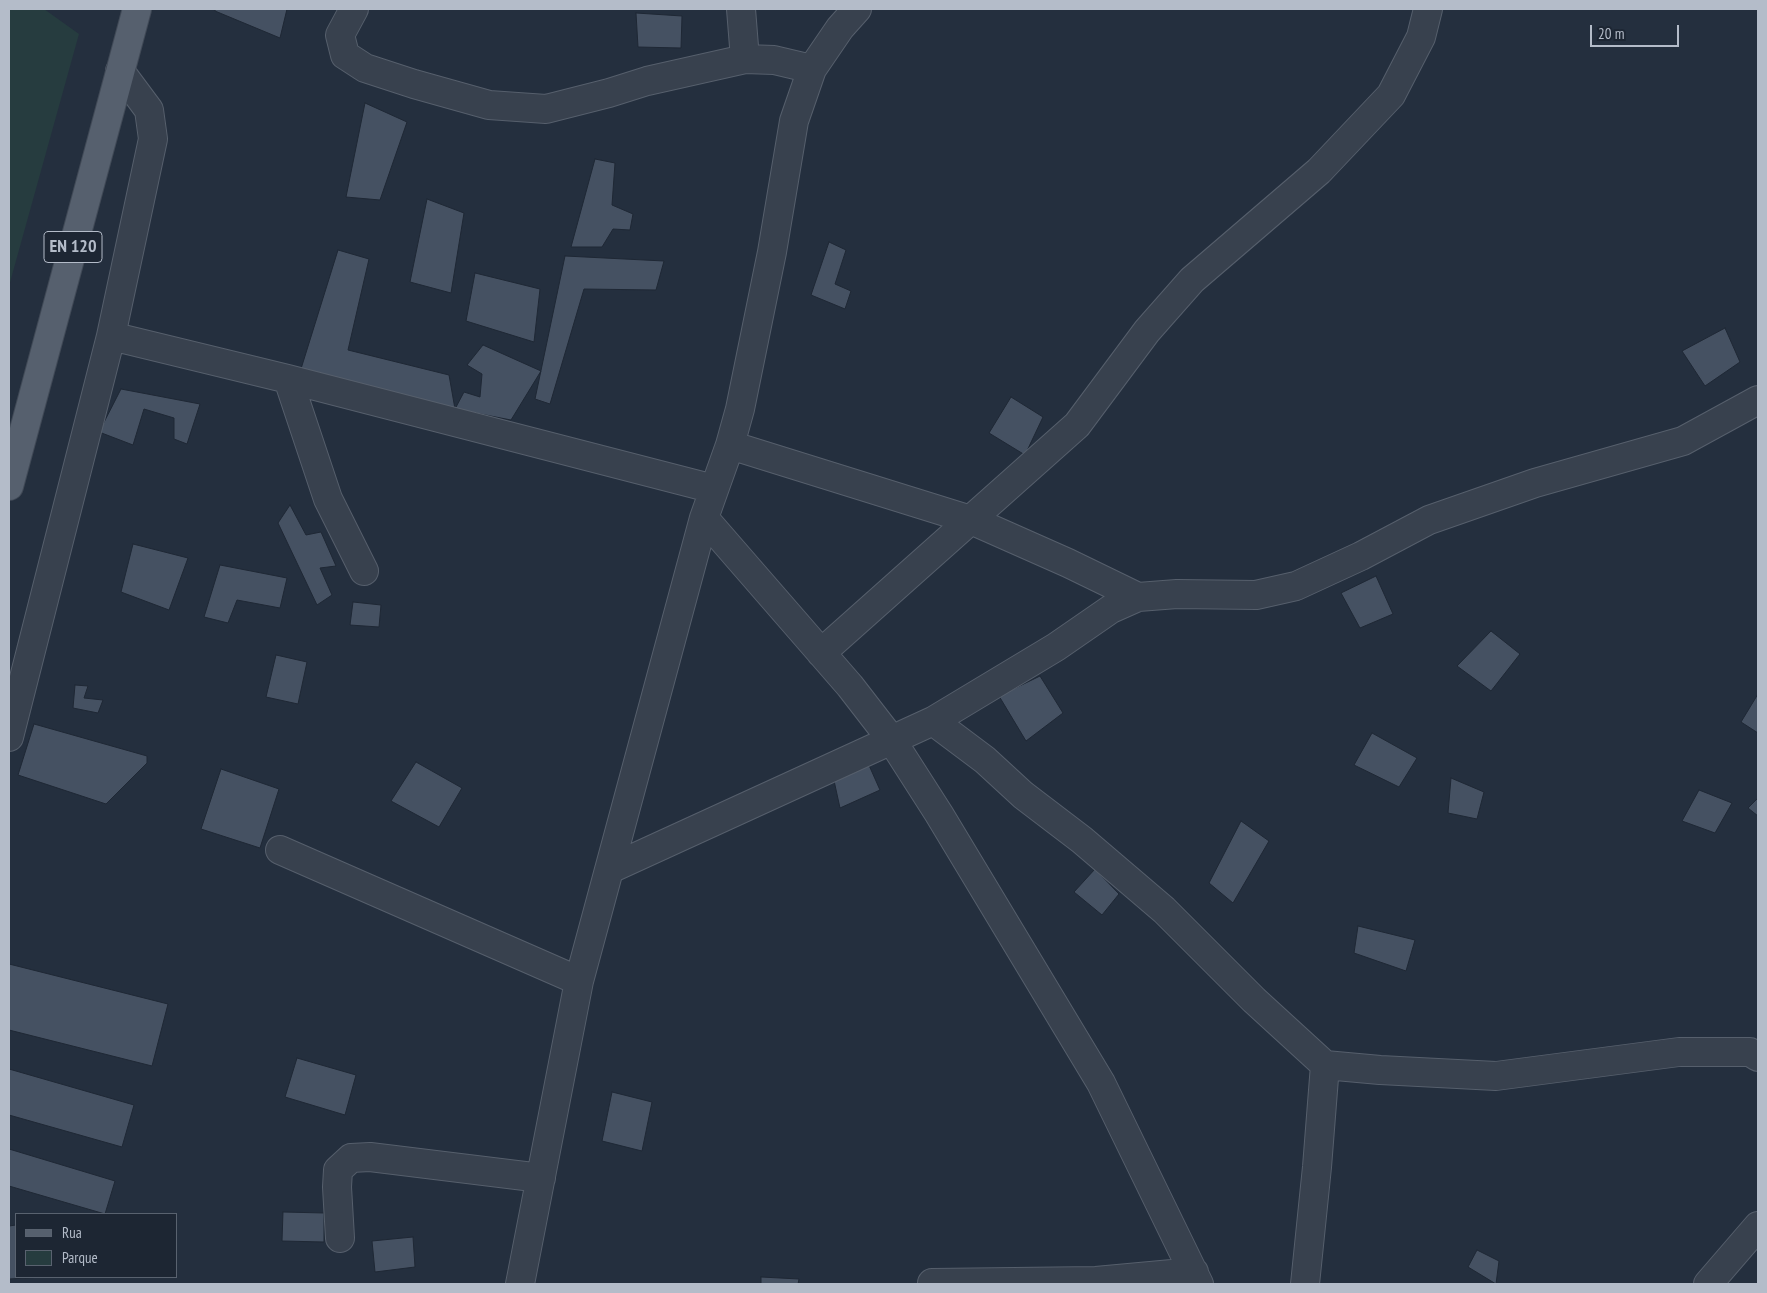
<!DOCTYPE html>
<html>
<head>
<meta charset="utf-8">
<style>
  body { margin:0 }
  #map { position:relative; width:1767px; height:1293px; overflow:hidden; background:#242f3e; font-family:"PT Sans Narrow",sans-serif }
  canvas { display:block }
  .frame { position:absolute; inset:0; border:10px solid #b4bcc9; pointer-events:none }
  .legend { position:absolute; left:15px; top:1213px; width:162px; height:65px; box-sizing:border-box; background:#1d2633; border:1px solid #59626f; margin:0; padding:6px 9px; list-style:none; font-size:15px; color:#b4bcc9 }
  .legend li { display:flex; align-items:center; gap:10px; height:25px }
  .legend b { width:25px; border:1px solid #59626f }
  .scale { position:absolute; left:1590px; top:25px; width:89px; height:22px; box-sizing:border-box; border:2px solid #b4bcc9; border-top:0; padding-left:6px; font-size:15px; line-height:18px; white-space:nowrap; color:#b4bcc9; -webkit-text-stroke:4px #1d2633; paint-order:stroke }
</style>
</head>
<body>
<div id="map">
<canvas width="1767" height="1293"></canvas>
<div class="frame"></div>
<ul class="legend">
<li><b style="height:6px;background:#56606e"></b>Rua</li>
<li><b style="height:14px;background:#263c3f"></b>Parque</li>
</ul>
<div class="scale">20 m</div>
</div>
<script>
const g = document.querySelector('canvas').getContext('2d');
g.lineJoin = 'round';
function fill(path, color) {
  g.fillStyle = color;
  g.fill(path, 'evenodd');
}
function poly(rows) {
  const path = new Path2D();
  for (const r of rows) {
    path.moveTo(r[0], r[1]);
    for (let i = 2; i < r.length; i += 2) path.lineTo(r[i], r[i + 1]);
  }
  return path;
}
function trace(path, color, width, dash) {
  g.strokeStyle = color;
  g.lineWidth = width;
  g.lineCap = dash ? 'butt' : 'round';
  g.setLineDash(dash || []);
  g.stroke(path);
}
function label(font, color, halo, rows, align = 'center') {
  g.font = font + ' "PT Sans Narrow",sans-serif';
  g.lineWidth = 5;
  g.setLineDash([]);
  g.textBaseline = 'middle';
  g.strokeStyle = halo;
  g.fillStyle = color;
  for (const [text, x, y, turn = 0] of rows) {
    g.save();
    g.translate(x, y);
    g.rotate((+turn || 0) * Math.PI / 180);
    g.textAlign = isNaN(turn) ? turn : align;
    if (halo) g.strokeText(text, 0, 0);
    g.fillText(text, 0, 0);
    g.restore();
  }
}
fill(poly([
  [9,9,44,9,79,34,9,286]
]), '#263c3f');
const building = poly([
  [215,9,287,9,280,38,215,11,215,9],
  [636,13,682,16,681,48,638,47,636,13],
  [365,103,407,122,380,200,346,197,365,103],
  [595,159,615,163,612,205,633,214,630,230,613,229,602,247,571,247,595,159],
  [427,199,464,213,451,293,410,282,427,199],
  [829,242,846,250,835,284,851,291,845,309,811,295,829,242],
  [338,250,369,259,348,350,449,375,455,409,300,372,338,250],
  [565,256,664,261,656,290,584,289,550,404,535,399,565,256],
  [475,273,540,289,534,342,466,321,475,273],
  [1725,328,1740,362,1705,386,1682,351,1725,328],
  [483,345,541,371,511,420,455,409,464,392,480,397,482,374,467,365,483,345],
  [121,389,200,404,187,444,174,439,174,418,144,409,133,445,99,432,121,389],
  [1011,397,1043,417,1025,455,989,433,1011,397],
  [290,505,306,535,321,532,336,566,320,568,332,595,317,605,278,523,290,505],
  [133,544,188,558,169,610,121,592,133,544],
  [220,565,287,578,280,608,237,600,228,623,204,617,220,565],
  [1376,576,1393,614,1360,628,1341,593,1376,576],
  [353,602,381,605,379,627,350,625,353,602],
  [1491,631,1520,654,1491,691,1457,666,1491,631],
  [276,655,307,662,298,704,266,697,276,655],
  [1040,676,1063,713,1026,741,999,696,1040,676],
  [75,685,88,686,84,698,103,700,98,713,73,708,75,685],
  [1758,694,1758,733,1741,722,1758,694],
  [34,724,147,756,147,763,106,804,18,775,34,724],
  [1372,733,1417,758,1399,787,1354,765,1372,733],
  [416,762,462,788,439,827,391,801,416,762],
  [868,763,880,790,840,808,833,776,868,763],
  [221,769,279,789,260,848,201,829,221,769],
  [1451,778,1484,792,1477,819,1448,813,1451,778],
  [1699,790,1732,803,1715,833,1682,821,1699,790],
  [1758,798,1758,816,1748,808,1758,798],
  [1241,821,1269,841,1233,903,1209,883,1241,821],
  [1095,869,1119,894,1102,915,1074,892,1095,869],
  [1358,926,1415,940,1406,971,1354,953,1358,926],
  [9,964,168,1004,152,1066,9,1030,9,964],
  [297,1058,356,1075,345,1115,285,1097,297,1058],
  [9,1069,134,1105,122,1147,9,1115,9,1069],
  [612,1092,652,1102,642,1151,602,1141,612,1092],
  [9,1149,115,1181,105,1214,9,1186,9,1149],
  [283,1212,324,1213,324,1242,282,1241,283,1212],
  [16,1225,16,1277,43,1277,9,1279,9,1226,16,1225],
  [413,1237,415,1267,375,1272,372,1241,413,1237],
  [1477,1250,1499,1261,1496,1284,1468,1267,1477,1250],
  [761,1277,799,1279,798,1284,761,1284,761,1277]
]);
fill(building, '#455162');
trace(building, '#1f2835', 1);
const street = poly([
  [354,9,340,35,345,55,365,68,414,84,489,105,546,109,609,93,647,81,745,59],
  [741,9,745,59,774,60,812,69],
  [120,71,149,110,153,139,111,336,288,379,714,489],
  [288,379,328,499,364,571],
  [730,445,971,520,1068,563,1138,597],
  [704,518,850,686,891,739,939,814,1101,1083,1199,1284],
  [821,653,1077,425,1147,331,1192,280,1319,171,1391,95,1421,37,1428,9],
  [933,721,1056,647,1111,609,1138,597,1177,594,1256,595,1296,586,1361,556,1429,520,1535,483,1683,441,1758,400],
  [9,737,111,336],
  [280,850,579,981],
  [610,869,933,721,985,760,1023,795,1082,840,1164,910,1254,1000,1325,1065,1380,1070,1496,1076,1679,1052,1750,1052,1758,1057],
  [340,1238,337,1187,338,1170,351,1158,370,1157,541,1178],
  [932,1283,1096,1281,1194,1272],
  [520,1284,579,981,704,518,730,445,740,409,772,252,794,121,812,69,840,28,857,9],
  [1305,1284,1317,1167,1325,1065],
  [1708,1284,1758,1226]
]);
const primary = poly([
  [9,486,137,9]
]);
trace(street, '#565f6c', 30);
trace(primary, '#414a57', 30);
trace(street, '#38414e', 28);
trace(primary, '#56606e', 28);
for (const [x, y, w] of [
  [73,247,58]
]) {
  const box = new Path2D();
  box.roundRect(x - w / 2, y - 15.5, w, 31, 4);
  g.fillStyle = '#1d2633';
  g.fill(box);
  trace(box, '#b4bcc9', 1);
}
label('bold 18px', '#b4bcc9', null, [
  ["EN 120",73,247]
]);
</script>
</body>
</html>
